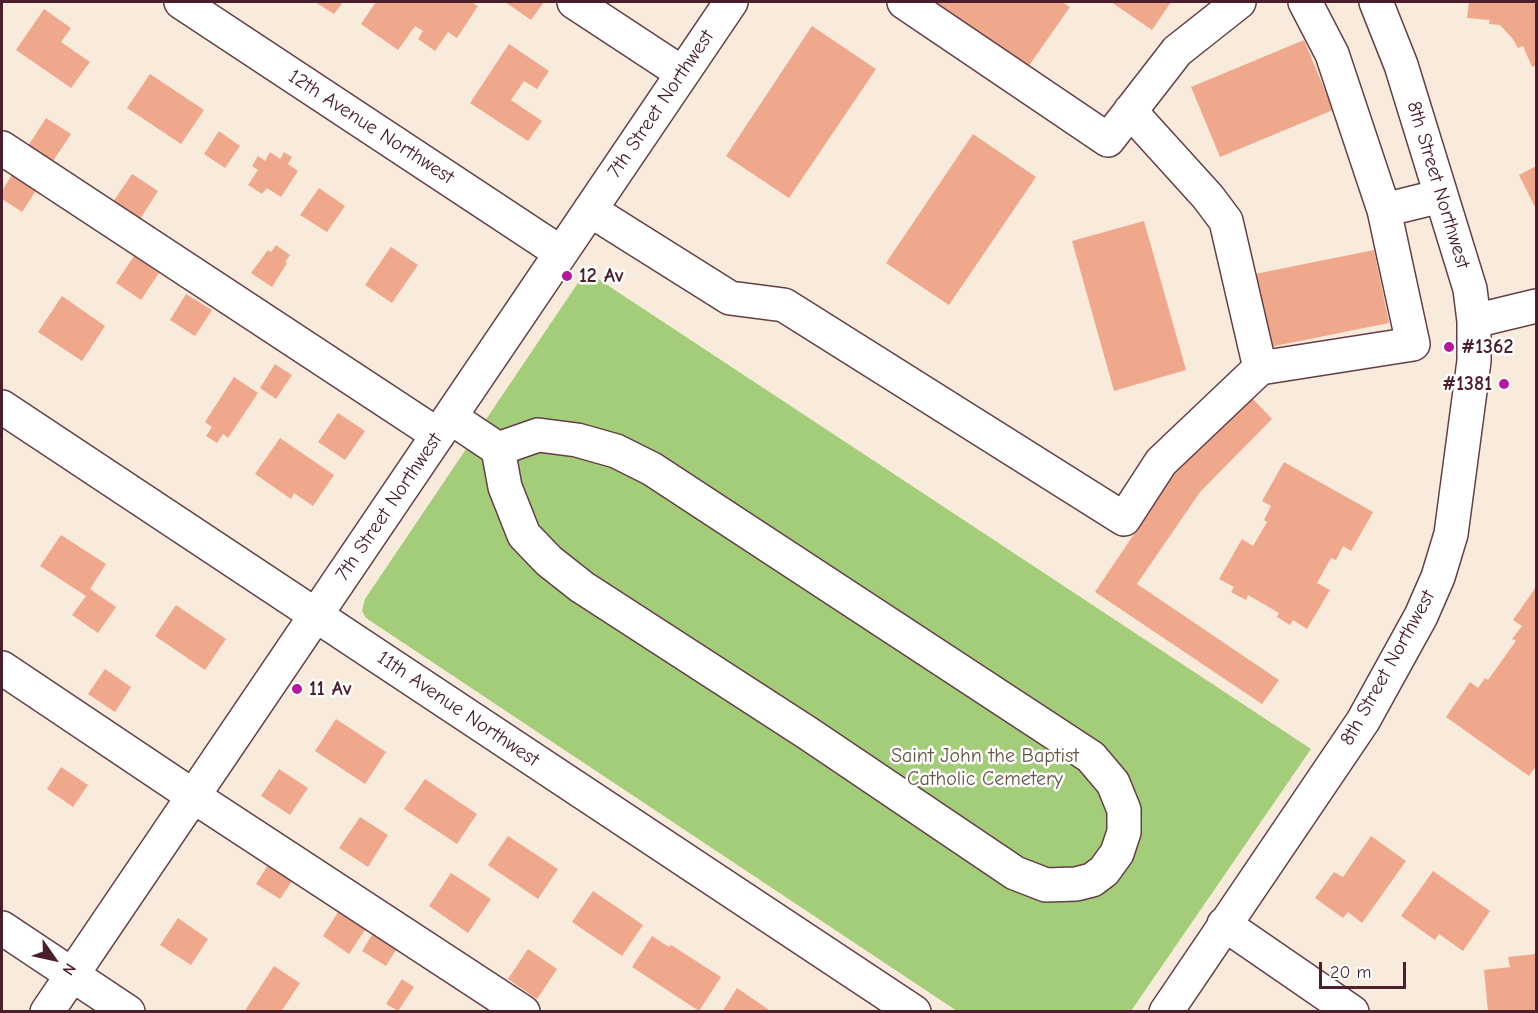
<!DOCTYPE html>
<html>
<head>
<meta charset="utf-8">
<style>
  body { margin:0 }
  #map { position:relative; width:1538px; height:1013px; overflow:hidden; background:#f8ebdb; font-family:"Comic Neue",sans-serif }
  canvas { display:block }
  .frame { position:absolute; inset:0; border:3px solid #4a1f2b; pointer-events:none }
  .north { position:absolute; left:24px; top:929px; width:60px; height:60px; -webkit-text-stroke:4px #fff; paint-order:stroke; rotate:124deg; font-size:16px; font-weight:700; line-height:24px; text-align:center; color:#4a1f2b }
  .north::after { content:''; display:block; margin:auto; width:21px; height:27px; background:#4a1f2b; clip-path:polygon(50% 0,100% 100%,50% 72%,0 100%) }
  .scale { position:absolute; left:1319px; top:962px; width:87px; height:27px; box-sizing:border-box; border:3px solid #4a1f2b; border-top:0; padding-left:8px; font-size:18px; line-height:21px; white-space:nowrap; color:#4a1f2b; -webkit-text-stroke:4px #fff; paint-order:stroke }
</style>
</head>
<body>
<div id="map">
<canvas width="1538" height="1013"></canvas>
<div class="frame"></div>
<div class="north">N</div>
<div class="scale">20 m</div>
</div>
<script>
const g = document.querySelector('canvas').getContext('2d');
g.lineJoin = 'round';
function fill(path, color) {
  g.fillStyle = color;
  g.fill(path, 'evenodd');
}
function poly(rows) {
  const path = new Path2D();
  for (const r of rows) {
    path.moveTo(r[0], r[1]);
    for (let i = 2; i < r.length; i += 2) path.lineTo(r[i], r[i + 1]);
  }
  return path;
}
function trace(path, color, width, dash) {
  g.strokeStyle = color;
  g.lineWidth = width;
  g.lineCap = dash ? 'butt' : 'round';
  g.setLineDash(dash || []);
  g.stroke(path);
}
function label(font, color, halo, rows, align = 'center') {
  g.font = font + ' "Comic Neue",sans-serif';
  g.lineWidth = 5;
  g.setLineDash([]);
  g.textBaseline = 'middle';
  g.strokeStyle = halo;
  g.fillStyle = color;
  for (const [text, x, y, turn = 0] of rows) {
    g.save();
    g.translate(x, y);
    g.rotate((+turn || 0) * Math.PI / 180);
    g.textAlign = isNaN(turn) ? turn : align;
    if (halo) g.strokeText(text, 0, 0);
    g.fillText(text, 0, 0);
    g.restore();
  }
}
fill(poly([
  [586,271,1311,749,1131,1011,957,1011,366,618,362,611,365,599]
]), '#a4cd79');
fill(poly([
  [315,2,343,2,334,14],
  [376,2,471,2,478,6,457,38,448,32,435,51,418,39,423,31,415,26,398,50,361,24],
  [505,2,544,2,531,20],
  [933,2,1062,2,1070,7,1028,67],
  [1111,2,1171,2,1152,30],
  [1469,2,1536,2,1536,65,1532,67,1523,46,1518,48,1512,38,1500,25,1489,24,1490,20,1467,18],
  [44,9,71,28,61,42,90,62,71,88,16,50],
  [812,26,876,69,789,198,726,156],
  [1304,40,1333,110,1220,157,1191,87],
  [509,44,549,71,537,89,524,81,511,100,542,121,528,141,470,103],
  [150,74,204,110,181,144,127,108],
  [46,118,71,134,53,161,28,146],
  [219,131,240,146,225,168,204,154],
  [973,134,1036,177,949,305,886,263],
  [270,152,280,159,284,152,292,157,288,164,298,171,281,197,267,188,262,194,248,185,258,170,252,166,258,156,265,161],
  [1536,166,1536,209,1519,175],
  [13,173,37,189,22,212,2,199,2,191],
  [132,174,158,191,140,219,113,202],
  [319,188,345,206,327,232,300,215],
  [1144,221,1186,370,1114,391,1072,241],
  [276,245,290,255,285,262,287,263,272,287,251,273,268,250,271,252],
  [391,247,418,265,392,303,365,285],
  [1374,250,1389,323,1270,347,1255,274],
  [134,256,159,273,141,300,116,283],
  [186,294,212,310,195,336,170,320],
  [62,296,105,326,82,361,38,332],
  [275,364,292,375,276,399,260,388],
  [234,377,258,393,228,438,223,434,217,443,206,436,212,427,205,422],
  [1250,396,1272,419,1200,492,1137,584,1279,680,1262,704,1095,592,1175,473],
  [338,413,365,431,345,460,318,442],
  [280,438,334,475,313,506,294,493,291,499,255,474],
  [1284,462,1373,512,1351,551,1343,546,1336,560,1331,558,1317,583,1330,590,1307,629,1293,620,1290,625,1277,617,1279,613,1248,595,1246,600,1231,592,1234,587,1219,579,1242,539,1253,546,1267,522,1264,520,1271,506,1262,501],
  [61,535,106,564,90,589,116,607,98,633,72,615,86,596,40,566],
  [1536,587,1536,766,1529,776,1446,717,1470,682,1478,688,1485,678,1488,680,1516,641,1512,639,1522,626,1513,620],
  [176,605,226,639,205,670,155,636],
  [105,669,131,687,115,712,88,694],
  [336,719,386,752,365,784,315,751],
  [61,767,88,785,73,807,47,789],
  [279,769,308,788,290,815,261,796],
  [425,779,477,814,457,844,404,809],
  [360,817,388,835,368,867,339,848],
  [508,836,558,869,538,899,488,865],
  [1371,836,1406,861,1362,923,1348,912,1343,918,1315,898,1334,872,1343,877],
  [270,862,294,878,280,899,256,884],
  [1433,871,1490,911,1463,951,1439,934,1435,940,1401,916],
  [451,873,491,899,468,933,429,906],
  [593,891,643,925,622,956,572,922],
  [340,909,367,927,349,954,323,936],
  [178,918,208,939,191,965,160,945],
  [375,930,399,945,386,966,362,951],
  [652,936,669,947,671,945,721,977,699,1011,632,967],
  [528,949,557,969,537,999,508,979],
  [1536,954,1536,1012,1488,1012,1484,970,1510,967,1508,957],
  [274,966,300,983,281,1012,244,1012],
  [402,979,414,987,398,1011,386,1004],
  [737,988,772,1012,722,1012]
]), '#f0a88c');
const minor = poly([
  [181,2,561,253],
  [574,2,682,73],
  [904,2,1108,140,1177,51,1239,2],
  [1305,2,1332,54,1384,210,1441,196],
  [1130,111,1208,197,1226,221,1260,368],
  [2,148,438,435],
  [590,210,730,298,784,305,1124,519,1161,462,1260,368,1413,344,1384,210],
  [1474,321,1536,306],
  [2,407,914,1012],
  [450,417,498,449,505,487,524,535,549,561,582,587,809,734,1015,873,1046,885,1076,884,1092,880,1104,871,1117,853,1124,832,1124,810,1113,783,1091,757,652,469,616,451,577,440,538,435,498,449],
  [2,668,193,796,523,1012],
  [1224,924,1352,1012],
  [2,928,128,1012],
  [47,1012,731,2],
  [1166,1012,1363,721,1421,616,1438,577,1451,534,1474,361,1474,321,1470,289,1401,65,1376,2]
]);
trace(minor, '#643e45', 36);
trace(minor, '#fff', 33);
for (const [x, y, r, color] of [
  [567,276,6,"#b5179e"],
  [1449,347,6,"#b5179e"],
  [1504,384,6,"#b5179e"],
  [297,689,6,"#b5179e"]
]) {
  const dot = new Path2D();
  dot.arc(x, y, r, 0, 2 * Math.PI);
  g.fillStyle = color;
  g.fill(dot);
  trace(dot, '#fff', 2);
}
label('20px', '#4a1f2b', '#fff', [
  ["7th Street Northwest",661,104,-56],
  ["12th Avenue Northwest",371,127,33],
  ["8th Street Northwest",1438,185,73],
  ["7th Street Northwest",389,507,-56],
  ["8th Street Northwest",1388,668,-61],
  ["11th Avenue Northwest",458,709,34]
]);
label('bold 20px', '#4a1f2b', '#fff', [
  ["12 Av",579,276],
  ["#1362",1461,347],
  ["#1381",1492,384,"right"],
  ["11 Av",309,689]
], 'left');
label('20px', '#655342', '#fff', [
  ["Saint John the Baptist",985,756],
  ["Catholic Cemetery",985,779]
]);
</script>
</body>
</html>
